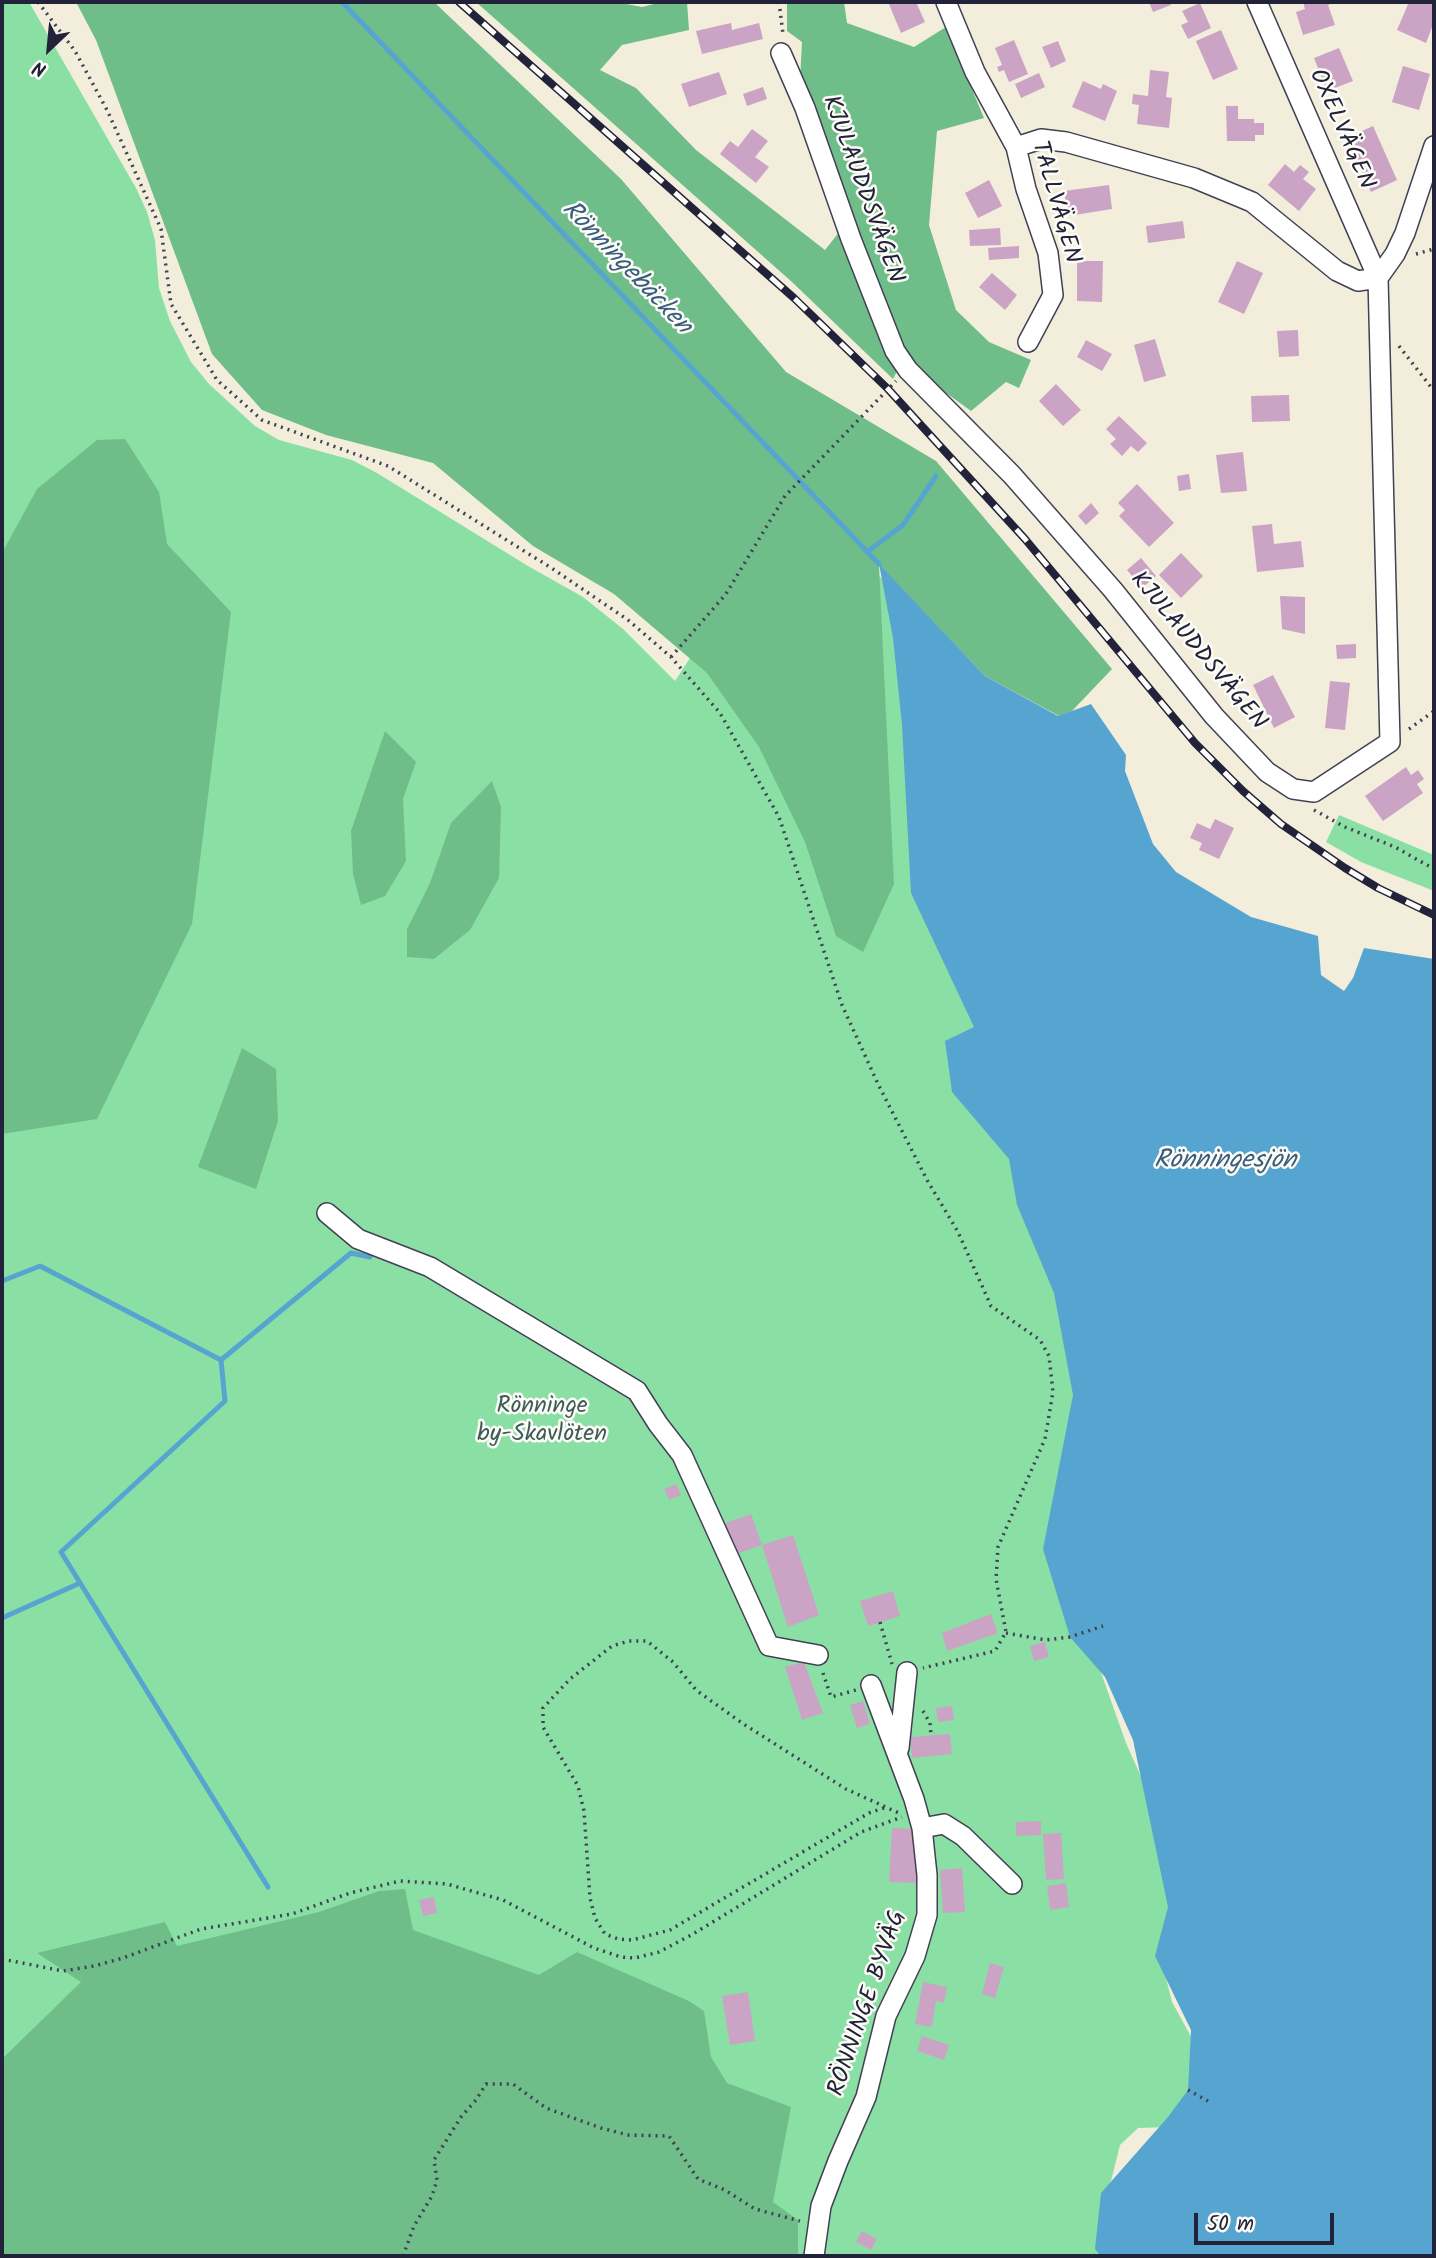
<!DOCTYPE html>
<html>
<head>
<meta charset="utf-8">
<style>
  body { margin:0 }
  #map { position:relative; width:1436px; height:2258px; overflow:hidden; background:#f2eedb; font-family:Kalam,sans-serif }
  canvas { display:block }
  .frame { position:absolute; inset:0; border:4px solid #22223b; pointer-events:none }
  .north { position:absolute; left:14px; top:14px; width:70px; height:70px; -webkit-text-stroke:5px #fdfcf7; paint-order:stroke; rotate:206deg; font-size:19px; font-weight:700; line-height:28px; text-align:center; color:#22223b }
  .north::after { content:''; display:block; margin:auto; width:24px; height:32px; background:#22223b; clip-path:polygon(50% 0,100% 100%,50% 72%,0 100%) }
  .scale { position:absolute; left:1194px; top:2213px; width:140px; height:32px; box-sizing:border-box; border:4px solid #22223b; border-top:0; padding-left:9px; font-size:21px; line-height:24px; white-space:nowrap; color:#22223b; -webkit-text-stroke:5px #fdfcf7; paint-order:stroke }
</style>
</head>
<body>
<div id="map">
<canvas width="1436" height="2258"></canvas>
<div class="frame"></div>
<div class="north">N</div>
<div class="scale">50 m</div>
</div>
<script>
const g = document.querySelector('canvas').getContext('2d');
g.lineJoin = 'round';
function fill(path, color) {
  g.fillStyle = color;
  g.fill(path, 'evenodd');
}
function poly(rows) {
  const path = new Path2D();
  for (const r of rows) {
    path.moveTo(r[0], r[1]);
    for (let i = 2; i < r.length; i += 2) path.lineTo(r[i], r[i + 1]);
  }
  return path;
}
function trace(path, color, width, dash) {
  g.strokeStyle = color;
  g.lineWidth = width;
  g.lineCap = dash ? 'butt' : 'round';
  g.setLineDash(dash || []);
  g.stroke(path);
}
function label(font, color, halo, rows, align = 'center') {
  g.font = font + ' Kalam,sans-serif';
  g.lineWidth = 5;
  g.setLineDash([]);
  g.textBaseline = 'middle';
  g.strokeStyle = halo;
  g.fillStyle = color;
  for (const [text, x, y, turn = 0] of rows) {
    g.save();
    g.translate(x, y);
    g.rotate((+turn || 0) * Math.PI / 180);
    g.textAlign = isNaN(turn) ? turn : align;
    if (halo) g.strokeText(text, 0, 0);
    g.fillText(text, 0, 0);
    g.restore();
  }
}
fill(poly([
  [2,2,29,2,136,188,147,212,155,240,159,288,170,321,191,362,209,384,255,426,279,440,352,460,377,473,528,566,583,597,623,629,675,681,799,491,905,603,1008,1150,1081,1311,1055,1586,1057,1594,1079,1625,1098,1664,1126,1743,1146,1788,1157,1853,1169,1872,1178,1910,1166,1978,1172,2002,1194,2042,1192,2103,1168,2127,1138,2128,1120,2145,1109,2189,1115,2256,2,2256],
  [1339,815,1434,855,1434,891,1361,862,1326,842]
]), '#8ae0a4');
fill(poly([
  [76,2,434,2,621,179,786,372,936,461,1112,669,1072,711,1059,716,985,676,879,565,894,884,863,952,836,936,805,842,759,747,707,673,614,594,533,546,433,463,326,435,262,410,212,354,96,40],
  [476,2,616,2,642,7,662,2,687,2,689,30,622,45,600,70,636,88,696,150,825,250,840,231,899,367,893,379,792,282],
  [787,2,844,2,847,23,914,47,946,27,984,118,937,131,929,225,956,310,989,342,1031,360,1019,388,1006,382,971,411,920,374,907,357,800,80,802,42,787,31],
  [125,439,159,492,167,544,231,612,192,924,97,1119,2,1134,2,553,37,489,97,440],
  [385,731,416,762,403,799,406,861,385,896,361,905,353,874,351,831],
  [492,781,501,807,499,878,470,930,434,959,407,957,407,929,430,883,451,823],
  [242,1048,276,1069,278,1121,256,1189,198,1167],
  [405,1889,413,1930,539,1975,577,1952,689,2001,704,2011,711,2057,727,2083,791,2107,773,2202,798,2220,798,2256,2,2256,2,2059,81,1982,37,1953,165,1922,177,1946,319,1912,379,1891]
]), '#6fbe8a');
fill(poly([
  [879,564,985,676,1058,716,1091,704,1126,755,1125,771,1153,844,1176,872,1251,917,1318,936,1321,975,1344,991,1353,978,1364,948,1434,959,1434,2256,1101,2256,1095,2249,1101,2193,1168,2117,1188,2090,1191,2030,1155,1956,1168,1907,1133,1740,1105,1677,1070,1637,1043,1549,1073,1395,1054,1293,1017,1205,1009,1159,952,1092,945,1041,974,1027,911,893,902,725,893,638]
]), '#56a5d0');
trace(poly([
  [342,2,879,564],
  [867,552,903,525,936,476],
  [2,1281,40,1266,221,1360,351,1253,370,1257],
  [221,1360,225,1401,61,1552,268,1887],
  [2,1618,80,1583]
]), '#56a5d0', 5);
fill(poly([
  [888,2,916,2,925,22,901,33],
  [1149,2,1170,2,1171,5,1153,12],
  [1303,2,1336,2,1328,5,1335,25,1303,35,1296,12,1305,9],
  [1409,2,1434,2,1434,22,1426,43,1397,30],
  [1200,3,1211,28,1188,39,1181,25,1188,22,1182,11],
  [731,23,732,30,759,23,763,39,702,54,696,31],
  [1221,30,1238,69,1213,80,1196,41],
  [1014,40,1028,74,1009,82,1004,70,999,72,997,67,1002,65,995,48],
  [1058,41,1066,61,1051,68,1042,47],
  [1339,48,1353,81,1327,91,1314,58],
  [1403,66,1430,74,1419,110,1392,102],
  [1150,70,1169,72,1166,97,1172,98,1169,128,1137,124,1139,105,1132,104,1133,94,1148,96],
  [719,72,727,94,689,107,681,84],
  [1039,73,1045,87,1021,98,1015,84],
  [1083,81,1101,89,1103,84,1117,91,1105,121,1072,107],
  [763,87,767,99,747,106,743,94],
  [1226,106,1238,106,1238,119,1254,119,1254,123,1264,123,1264,135,1255,135,1255,141,1227,141],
  [1373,126,1397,180,1371,192,1347,138],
  [752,129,768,141,755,157,769,167,756,183,720,154,730,141,738,147],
  [1285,164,1294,172,1300,165,1309,172,1303,179,1316,189,1299,211,1268,185],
  [989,180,1002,206,978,218,965,193],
  [1109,185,1112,209,1068,216,1064,191],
  [1183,221,1185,238,1148,243,1146,226],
  [1000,228,1001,245,970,246,969,230],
  [1019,246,1019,258,989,260,988,248],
  [1077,261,1103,261,1102,302,1077,301],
  [1237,261,1263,273,1244,314,1218,302],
  [992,273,1017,295,1005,310,979,287],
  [1298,330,1299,356,1279,357,1277,331],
  [1155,339,1166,376,1144,382,1134,345],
  [1086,340,1112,354,1102,371,1077,357],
  [1056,384,1081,410,1063,426,1039,401],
  [1289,395,1290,421,1252,422,1251,396],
  [1119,416,1147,443,1138,452,1131,446,1122,456,1110,444,1116,439,1106,429],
  [1243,452,1247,491,1221,493,1216,455],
  [1189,474,1191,489,1179,491,1177,476],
  [1137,484,1174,523,1149,547,1119,516,1125,510,1118,503],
  [1091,503,1099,513,1086,525,1078,516],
  [1272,524,1274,544,1301,541,1304,567,1257,572,1252,526],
  [1181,553,1203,576,1181,598,1159,575],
  [1141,558,1156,576,1142,588,1127,570],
  [1280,596,1305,597,1305,634,1282,629],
  [1356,644,1356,658,1337,659,1336,645],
  [1273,675,1295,717,1274,728,1253,685],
  [1330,681,1350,683,1345,730,1325,728],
  [1406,767,1411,775,1418,770,1424,779,1417,784,1423,793,1383,821,1365,796],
  [1215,819,1234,828,1219,859,1199,850,1202,843,1190,838,1197,823,1210,829],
  [676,1484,681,1495,669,1500,664,1489],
  [751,1514,762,1545,793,1535,819,1615,788,1627,762,1545,731,1556,720,1525],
  [893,1591,900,1616,868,1626,860,1601],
  [991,1614,998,1633,947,1651,942,1633],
  [1045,1642,1049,1657,1034,1661,1030,1646],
  [804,1662,823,1713,802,1720,785,1667],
  [863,1701,870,1724,857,1728,850,1705],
  [952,1706,954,1720,938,1722,936,1708],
  [950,1734,952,1754,912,1758,910,1737],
  [1041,1821,1041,1835,1016,1836,1016,1822],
  [892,1828,919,1829,916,1883,889,1882],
  [1061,1833,1064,1879,1046,1880,1043,1834],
  [962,1868,965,1912,943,1913,940,1870],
  [1066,1883,1069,1907,1050,1910,1047,1886],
  [434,1897,437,1913,423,1916,419,1900],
  [990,1963,1004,1967,995,1998,982,1994],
  [923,1982,947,1987,944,2003,936,2001,932,2027,915,2024],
  [748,1992,755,2041,730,2045,722,1996],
  [922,2036,949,2045,944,2060,917,2051],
  [862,2231,877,2239,871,2250,856,2242]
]), '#cba3c5');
const minor = poly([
  [946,2,975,72,1016,147,1026,189,1048,253,1053,295,1028,342],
  [781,53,805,108,851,239,895,351,908,370,1012,475,1113,590,1214,716,1267,772,1293,789,1314,792,1390,742,1378,278,1257,2],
  [1016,147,1041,139,1066,142,1194,178,1252,202,1337,271,1358,281,1378,278],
  [1378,278,1395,254,1405,233,1434,146],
  [327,1213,358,1239,430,1267,637,1391,658,1424,682,1455,769,1646,818,1655],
  [899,1748,907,1672],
  [922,1828,944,1824,963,1836,1012,1884],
  [814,2256,821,2206,838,2161,866,2097,886,2016,915,1956,927,1915,927,1875,922,1828,914,1799,871,1685]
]);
trace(minor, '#414153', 22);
trace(poly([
  [38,2,75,51,107,110,161,229,171,304,217,380,262,420,388,466,553,569,628,620,671,657,720,713,779,817,842,1005,878,1084,927,1180,958,1232,991,1306,1040,1340,1049,1356,1053,1392,1045,1439,998,1547,996,1579,1006,1632,995,1651,923,1668],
  [627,2,632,2],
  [779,2,783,34],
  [1416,254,1434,249],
  [1399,346,1434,391],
  [671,657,726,594,785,496,896,381],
  [1409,729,1434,711],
  [1314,810,1345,827,1395,847,1434,869],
  [880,1622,892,1664],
  [1006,1633,1046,1640,1070,1637,1103,1626],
  [823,1673,831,1697,856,1690],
  [923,1711,930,1723,931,1735],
  [884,1808,869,1813,670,1930,632,1940,618,1939,605,1934,595,1918,590,1898,584,1811,578,1786,543,1727,543,1708,570,1679,612,1646,629,1641,647,1641,673,1662,696,1690,742,1723,846,1789,901,1814],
  [2,1959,63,1971,94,1966,123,1958,201,1929,292,1914,350,1893,400,1881,447,1884,503,1900,594,1948,621,1957,635,1958,659,1952,693,1934,861,1832,902,1817],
  [1188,2090,1208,2101],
  [403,2256,414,2226,432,2196,437,2180,434,2160,461,2117,476,2100,486,2084,513,2084,546,2108,601,2128,628,2135,669,2136,698,2179,725,2190,755,2209,800,2221]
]), '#414153', 3.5, [2, 5]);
trace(minor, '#fff', 19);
const rail = poly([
  [459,2,794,298,888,389,1025,539,1195,743,1243,791,1281,824,1345,868,1378,888,1434,915]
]);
trace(rail, '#22223b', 8);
trace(rail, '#fdfcf7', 5, [16]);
label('24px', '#22223b', '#fdfcf7', [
  ["OXELVÄGEN",1340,130,66],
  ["KJULAUDDSVÄGEN",861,190,70],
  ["TALLVÄGEN",1054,203,74],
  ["KJULAUDDSVÄGEN",1197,652,50],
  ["RÖNNINGE BYVÄG",869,2004,-71]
]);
label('24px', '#415b5a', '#fdfcf7', [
  ["Rönninge",542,1408],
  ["by-Skavlöten",542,1436]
]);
label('italic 26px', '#395d7e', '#fdfcf7', [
  ["Rönningebäcken",625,269,46],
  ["Rönningesjön",1225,1163]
]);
</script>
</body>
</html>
